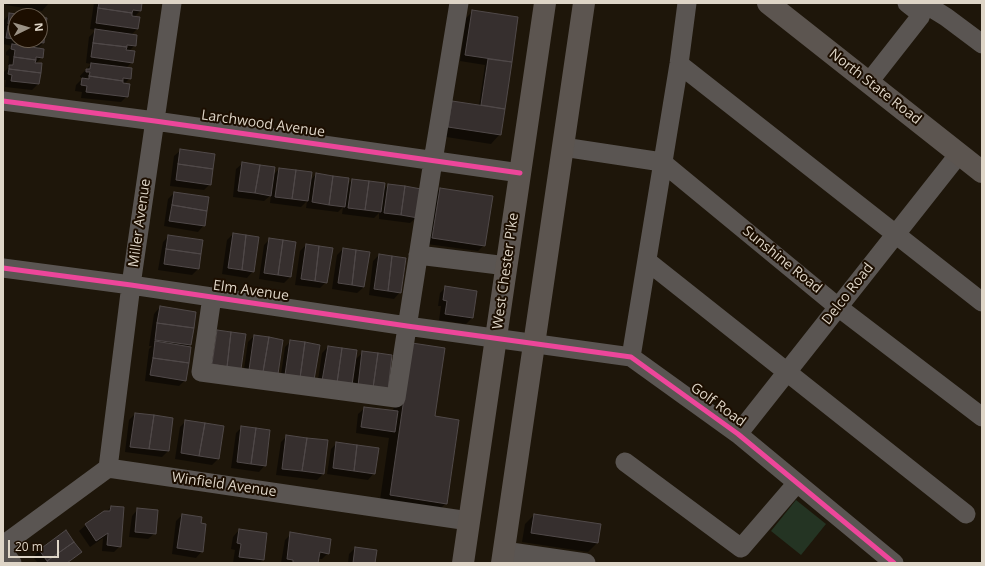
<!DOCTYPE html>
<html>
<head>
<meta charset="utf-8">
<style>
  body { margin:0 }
  #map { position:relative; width:985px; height:566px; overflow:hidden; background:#1e160a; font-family:"Open Sans",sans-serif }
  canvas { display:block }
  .frame { position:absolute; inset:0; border:4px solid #ded5c7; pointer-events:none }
  .north { position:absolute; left:8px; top:8px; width:40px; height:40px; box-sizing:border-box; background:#1c0e00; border:1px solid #6a5e50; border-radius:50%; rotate:85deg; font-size:11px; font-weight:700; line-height:16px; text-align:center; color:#ded5c7 }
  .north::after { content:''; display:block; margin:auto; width:14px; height:18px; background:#9b9285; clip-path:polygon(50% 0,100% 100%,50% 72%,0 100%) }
  .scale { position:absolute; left:8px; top:540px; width:51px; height:18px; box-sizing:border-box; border:2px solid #ded5c7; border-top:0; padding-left:5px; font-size:12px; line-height:14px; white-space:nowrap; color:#ded5c7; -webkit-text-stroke:3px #1c0e00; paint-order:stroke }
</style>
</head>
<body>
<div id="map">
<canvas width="985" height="566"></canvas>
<div class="frame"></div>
<div class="north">N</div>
<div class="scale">20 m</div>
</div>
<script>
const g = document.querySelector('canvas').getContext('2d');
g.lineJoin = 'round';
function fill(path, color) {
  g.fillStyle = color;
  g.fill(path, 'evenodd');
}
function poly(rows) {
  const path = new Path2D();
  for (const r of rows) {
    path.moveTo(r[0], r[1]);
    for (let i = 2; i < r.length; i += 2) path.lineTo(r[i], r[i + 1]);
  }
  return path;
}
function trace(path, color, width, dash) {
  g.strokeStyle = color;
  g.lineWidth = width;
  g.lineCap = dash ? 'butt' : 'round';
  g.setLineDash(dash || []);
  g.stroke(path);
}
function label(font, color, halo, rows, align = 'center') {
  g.font = font + ' "Open Sans",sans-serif';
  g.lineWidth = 4;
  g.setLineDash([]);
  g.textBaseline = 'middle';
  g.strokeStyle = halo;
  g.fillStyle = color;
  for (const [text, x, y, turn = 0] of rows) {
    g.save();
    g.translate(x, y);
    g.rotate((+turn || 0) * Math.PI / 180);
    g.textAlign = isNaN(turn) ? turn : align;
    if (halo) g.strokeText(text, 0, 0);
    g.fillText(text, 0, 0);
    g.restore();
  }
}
fill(poly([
  [796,500,826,524,801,555,771,531]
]), '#243423');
fill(poly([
  [6,3,48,3,48,4,42,11,6,5],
  [94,3,141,3,140,11,134,17,137,29,131,35,135,45,128,52,132,62,126,68,130,78,124,84,127,96,121,102,81,98,82,92,75,91,76,85,83,78,80,77,80,76,91,64,86,63,89,37,96,30,90,29],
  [472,12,517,18,500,134,491,144,440,136,443,111,479,106,485,65,460,61,466,18],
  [10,14,26,16,16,16,16,40,40,40,40,18,46,19,43,43,37,49,42,57,35,64,38,84,32,90,5,87,6,80,3,80,4,72,8,68,9,56,6,55,6,52,12,46,3,44,3,32,5,30,3,30,4,20],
  [181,150,210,184,204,190,170,186,174,156],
  [243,163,273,175,279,169,310,181,316,174,347,185,352,180,383,191,388,185,417,217,410,223,379,219,379,213,374,218,342,214,343,207,338,212,306,208,307,201,301,207,270,203,271,195,264,201,233,197,236,169],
  [440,189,484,245,478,251,427,244,434,195],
  [174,193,204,225,198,232,164,226,168,199],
  [233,234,253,271,247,278,222,274,227,240],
  [169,236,202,241,198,269,192,275,158,270,163,242],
  [270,239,290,277,284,283,259,279,264,245],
  [306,245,326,282,320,288,295,285,300,251],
  [343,249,364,287,357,293,332,289,337,255],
  [379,255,400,292,394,299,369,295,373,261],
  [446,287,472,318,466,324,439,320,441,306,438,306,440,293],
  [160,307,190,345,188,347,185,380,179,386,145,381,149,349,152,346,149,346,154,314],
  [254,336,282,340,243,376,248,342],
  [291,341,307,385,280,381,285,347],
  [328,347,356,351,317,387,322,353],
  [363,352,391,356,352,392,356,359],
  [401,356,434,417,446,503,434,515,379,507,389,438,356,433,358,414,365,408,393,412],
  [135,414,172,419,168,451,162,457,125,452,129,420],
  [186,421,219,458,212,465,175,459,180,427],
  [242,427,265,465,259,472,231,468,236,433],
  [287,436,327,441,323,474,317,480,276,475,281,442],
  [337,443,374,473,368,480,327,474,331,449],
  [111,507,120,546,114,552,102,551,103,538,90,547,79,531,86,525,105,512,106,512],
  [138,509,155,533,148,539,129,537,132,516],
  [182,515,202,551,196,558,172,554,176,521],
  [534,515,597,543,588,552,522,542,525,524],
  [239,530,263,560,259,563,233,563,235,550,231,549,233,537],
  [66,532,81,552,68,563,38,563,33,557,39,551],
  [291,534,328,553,322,559,318,559,317,563,281,563,285,540],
  [355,548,374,563,348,563,349,554]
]), '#0007');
const building = poly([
  [99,3,142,3,141,11,133,10,132,13,98,8,99,3],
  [98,8,132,13,132,16,140,17,138,29,96,23,98,8],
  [472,10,518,17,512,62,465,55,472,10],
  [9,13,33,16,16,16,16,26,14,26,14,24,8,24,9,13],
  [40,17,47,18,45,30,40,30,40,17],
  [8,26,14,27,14,26,16,26,16,39,6,38,8,26],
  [95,29,137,35,136,46,127,45,127,47,93,43,95,29],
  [40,30,45,30,44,43,20,40,40,40,40,30],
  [93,43,127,47,126,50,135,51,133,63,91,57,93,43],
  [12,44,44,49,43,58,36,57,36,60,14,57,15,50,11,49,12,44],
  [14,57,36,60,35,63,42,63,41,73,9,69,9,65,13,65,14,57],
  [488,59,512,62,505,109,481,105,488,59],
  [91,63,132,68,131,79,123,78,123,81,89,76,90,72,86,72,86,69,90,69,91,63],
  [9,69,41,73,39,84,11,81,12,75,8,74,9,69],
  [89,76,123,81,123,83,130,84,128,97,86,92,87,86,81,85,82,78,89,79,89,76],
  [452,101,505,109,501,135,448,127,452,101],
  [180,149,215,154,213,169,178,164,180,149],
  [242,162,260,165,255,193,238,191,242,162],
  [178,164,213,169,211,185,176,180,178,164],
  [260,165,275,167,271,196,255,193,260,165],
  [279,168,296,170,292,199,275,197,279,168],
  [296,170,312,172,308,201,292,199,296,170],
  [316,173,333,176,329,205,312,202,316,173],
  [333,176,349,178,345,207,329,205,333,176],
  [352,179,369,181,365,210,348,208,352,179],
  [369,181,385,183,381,212,365,210,369,181],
  [388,184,405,186,401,215,384,213,388,184],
  [405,186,421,189,418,218,401,215,405,186],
  [440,188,493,196,485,246,432,238,440,188],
  [174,192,209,197,207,211,172,205,174,192],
  [172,205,207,211,205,226,169,221,172,205],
  [233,233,246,235,242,270,228,268,233,233],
  [168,235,203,240,201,254,166,249,168,235],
  [246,235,259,237,254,272,242,270,246,235],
  [269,238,283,240,278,275,264,273,269,238],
  [283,240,296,242,291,277,278,275,283,240],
  [306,244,319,246,315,281,301,279,306,244],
  [319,246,333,248,327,283,315,281,319,246],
  [343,248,356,250,352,285,338,283,343,248],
  [166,249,201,254,199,269,164,264,166,249],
  [356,250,370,252,364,287,352,285,356,250],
  [379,254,392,256,388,291,374,289,379,254],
  [392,256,406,258,401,293,388,291,392,256],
  [445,286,477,291,473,318,445,314,447,301,443,300,445,286],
  [160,306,196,312,194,328,157,323,160,306],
  [157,323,194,328,191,345,155,340,157,323],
  [217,330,231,332,227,367,212,364,217,330],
  [231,332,246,334,241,369,227,367,231,332],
  [254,335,269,337,263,372,249,370,254,335],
  [269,337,283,340,278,374,263,372,269,337],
  [290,340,305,342,300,378,285,375,290,340],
  [155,341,191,347,189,363,153,358,155,341],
  [305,342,320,345,314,380,300,378,305,342],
  [412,343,445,348,435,416,459,420,447,504,390,495,412,343],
  [328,346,342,348,337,383,322,381,328,346],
  [342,348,357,350,352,385,337,383,342,348],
  [362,351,378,353,373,388,358,386,362,351],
  [378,353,392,355,388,390,373,388,378,353],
  [153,358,189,363,186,381,150,375,153,358],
  [364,407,398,411,395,432,361,427,364,407],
  [135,413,154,415,149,449,130,447,135,413],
  [154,415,173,418,169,451,149,449,154,415],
  [185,420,205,423,199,456,181,453,185,420],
  [205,423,224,426,219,459,199,456,205,423],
  [241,426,256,428,251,464,237,462,241,426],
  [256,428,270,430,266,466,251,464,256,428],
  [286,435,307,438,302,471,282,469,286,435],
  [307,438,328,440,324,474,302,471,307,438],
  [336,442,357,445,354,471,333,468,336,442],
  [357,445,379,448,375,474,354,471,357,445],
  [111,506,124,507,121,547,107,545,108,533,96,541,85,524,104,511,110,511,111,506],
  [137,508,158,510,156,534,135,532,137,508],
  [182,514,202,517,201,523,206,524,203,552,177,548,182,514],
  [534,514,601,524,598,543,531,533,534,514],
  [239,529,267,533,264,560,239,557,241,544,237,543,239,529],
  [66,530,74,542,47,561,39,550,66,530],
  [290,532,331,539,329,554,320,552,318,563,293,563,293,560,287,559,290,532],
  [74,542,82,552,67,563,48,563,47,561,74,542],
  [355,547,377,550,375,563,353,563,355,547]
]);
fill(building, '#362f2e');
trace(building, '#504949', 1);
trace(poly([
  [907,3,921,14],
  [925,4,946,17,982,44],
  [679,64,982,302],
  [869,82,920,17,925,3],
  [3,101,155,121,520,173],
  [563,147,662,162,838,307,982,417],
  [418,255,507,266],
  [647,261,966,514],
  [3,268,131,285,407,326,631,357,738,434,894,563],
  [212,297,201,372,396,398,433,161,459,3],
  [631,357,679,64,687,3],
  [738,434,959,154],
  [625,462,741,548,797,483],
  [108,468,131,285,172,3],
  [3,545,108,468,469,521],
  [3,551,12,563],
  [504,551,586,563]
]), '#5a5552', 19);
trace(poly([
  [768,3,982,172],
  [463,563,545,3],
  [502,563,584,3]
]), '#5c5550', 22);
trace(poly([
  [3,101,155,121,520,173],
  [3,268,131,285,407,326,631,357,738,434,894,563]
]), '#ed469a', 5);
label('14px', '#ded5c7', '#1c0e00', [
  ["North State Road",875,87,38],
  ["Larchwood Avenue",263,124,8],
  ["Miller Avenue",140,223,-82],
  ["Sunshine Road",782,260,39],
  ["West Chester Pike",506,271,-82],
  ["Elm Avenue",251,291,8],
  ["Delco Road",848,294,-52],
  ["Golf Road",718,405,36],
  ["Winfield Avenue",224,485,8]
]);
</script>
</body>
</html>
